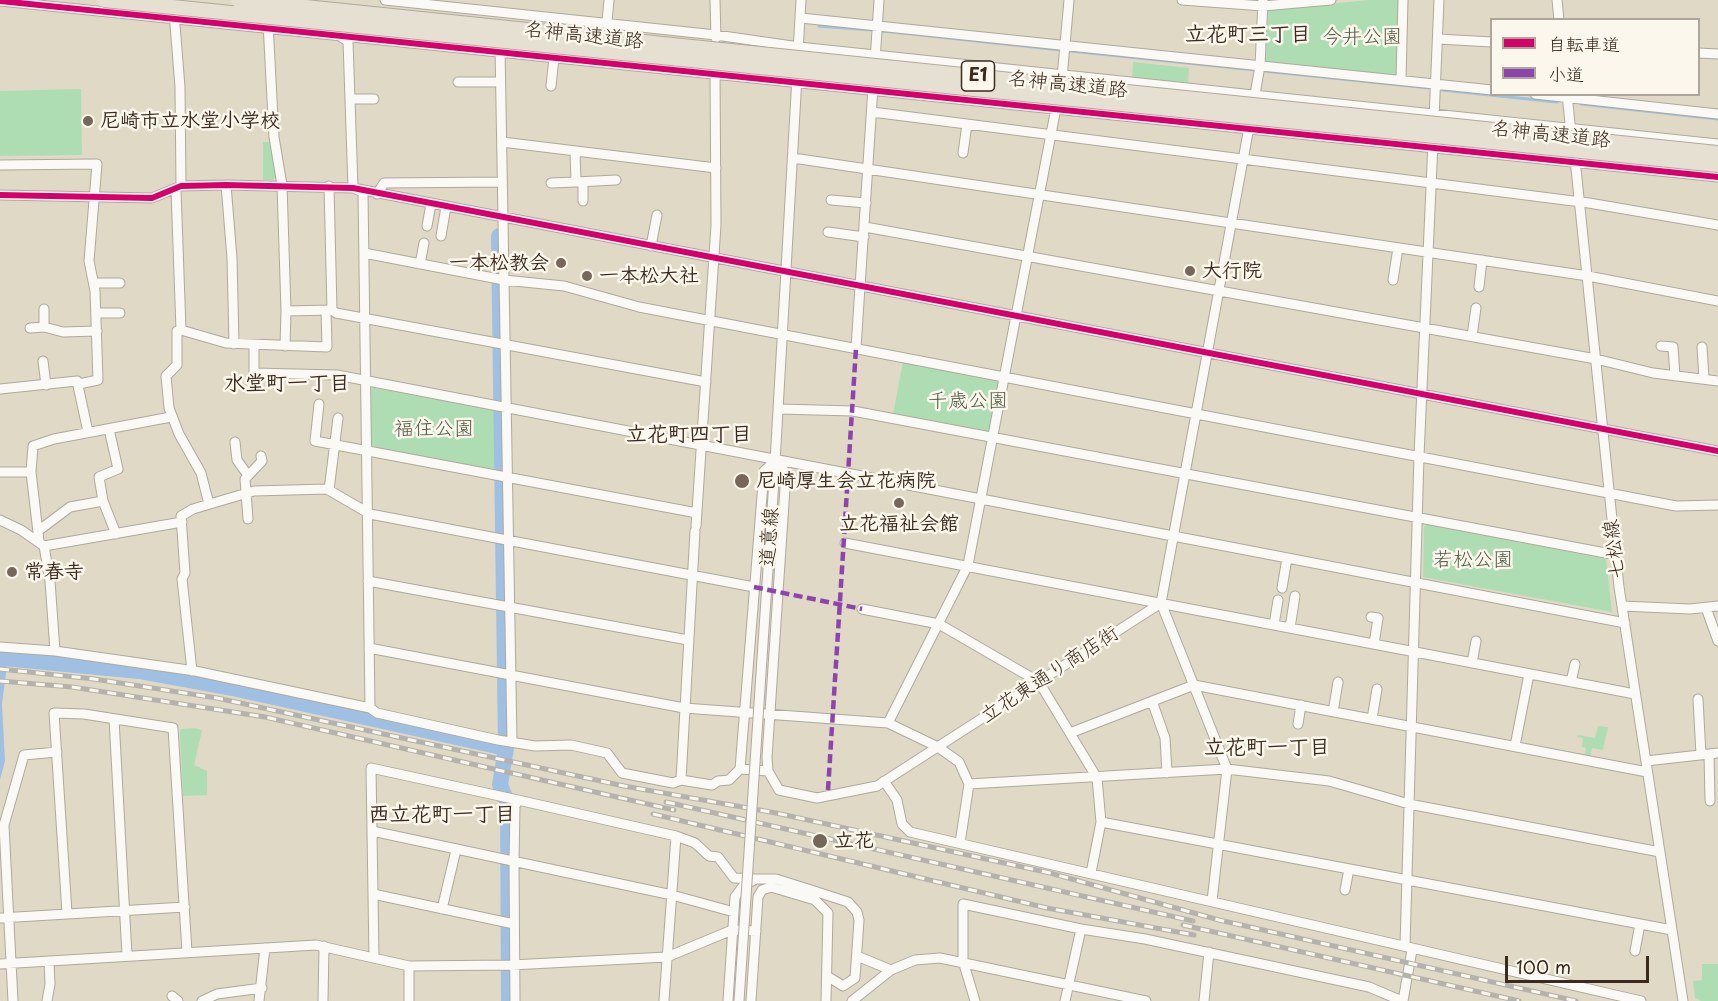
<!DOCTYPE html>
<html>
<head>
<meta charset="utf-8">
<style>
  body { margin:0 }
  #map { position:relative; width:1718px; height:1001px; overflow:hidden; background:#e0d9c6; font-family:"Playpen Sans","Klee One",sans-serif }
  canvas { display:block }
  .legend { position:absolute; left:1490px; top:18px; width:210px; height:78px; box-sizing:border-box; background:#fbf7ec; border:2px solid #aea59a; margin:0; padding:8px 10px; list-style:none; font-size:18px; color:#3b2a1e }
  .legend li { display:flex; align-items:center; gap:12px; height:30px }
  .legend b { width:30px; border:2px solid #aea59a }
  .scale { position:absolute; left:1505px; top:956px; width:144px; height:27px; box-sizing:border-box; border:3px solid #3b2a1e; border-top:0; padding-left:8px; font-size:18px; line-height:21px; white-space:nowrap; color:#3b2a1e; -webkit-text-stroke:4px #fbf7ec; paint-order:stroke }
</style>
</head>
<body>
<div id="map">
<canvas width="1718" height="1001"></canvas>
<ul class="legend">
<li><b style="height:8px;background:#d6006c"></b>自転車道</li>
<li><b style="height:8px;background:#8e44ad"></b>小道</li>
</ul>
<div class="scale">100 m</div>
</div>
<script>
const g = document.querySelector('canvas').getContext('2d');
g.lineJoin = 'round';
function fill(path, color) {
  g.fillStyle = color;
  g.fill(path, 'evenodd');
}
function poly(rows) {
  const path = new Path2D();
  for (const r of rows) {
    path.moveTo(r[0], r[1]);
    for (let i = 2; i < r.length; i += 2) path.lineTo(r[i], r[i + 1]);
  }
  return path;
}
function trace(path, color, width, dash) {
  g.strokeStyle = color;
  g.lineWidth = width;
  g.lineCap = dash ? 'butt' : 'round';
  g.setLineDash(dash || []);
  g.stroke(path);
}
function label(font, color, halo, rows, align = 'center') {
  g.font = font + ' "Playpen Sans","Klee One",sans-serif';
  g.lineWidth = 5;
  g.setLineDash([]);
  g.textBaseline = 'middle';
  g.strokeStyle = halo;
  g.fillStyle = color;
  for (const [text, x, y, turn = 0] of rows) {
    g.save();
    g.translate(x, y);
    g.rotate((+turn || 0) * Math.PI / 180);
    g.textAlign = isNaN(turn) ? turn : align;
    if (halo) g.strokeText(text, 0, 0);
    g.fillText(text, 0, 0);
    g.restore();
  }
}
fill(poly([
  [1369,0,1399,0,1397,75,1266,62,1268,10],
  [1133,62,1189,68,1188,83,1132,78],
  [81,89,82,155,0,156,0,91],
  [263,142,271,142,277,176,273,180,263,180],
  [903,362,997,380,999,383,991,429,986,432,893,414],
  [374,388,494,410,498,413,499,467,495,470,375,448,371,445,369,390],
  [1427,524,1606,559,1612,612,1423,577,1424,527],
  [1598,726,1608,727,1603,750,1592,748,1590,757,1585,756,1586,748,1582,747,1583,738,1577,737,1578,735,1595,738],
  [195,728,202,730,194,765,207,771,207,795,183,796,180,732,181,729],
  [1702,964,1718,964,1718,1001,1701,1001,1695,998,1693,981,1702,980]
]), '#aeddb4');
fill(poly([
  [0,655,25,656,25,660,10,659,7,666,2,704,5,761,0,780]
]), '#a0c0e3');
trace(poly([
  [819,26,871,30],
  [883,31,1061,50],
  [1071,51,1429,88],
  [1442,90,1557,102],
  [1581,104,1718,119]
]), '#a0c0e3', 3);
trace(poly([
  [499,236,506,748],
  [3,658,139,671,237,689,506,748,500,785,508,804,509,1001]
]), '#a0c0e3', 16);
const minor = poly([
  [173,0,180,87,181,186],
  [385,0,716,35,799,47,1718,144],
  [715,0,716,38],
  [1182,0,1263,6,1331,0],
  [1557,0,1559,20],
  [0,1,1718,177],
  [801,18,1492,90],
  [268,23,274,137,282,185,286,311,285,346],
  [341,37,348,41,353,188,363,192,370,708],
  [1438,39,1492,42],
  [605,42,609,0],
  [500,47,512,740],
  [798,52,801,0],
  [1698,53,1718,54],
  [875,61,879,0],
  [1062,78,1069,0],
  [1401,80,1403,0],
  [458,82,500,82],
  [551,86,554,58],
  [1535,94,1718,114],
  [1567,94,1571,133],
  [350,99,374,99],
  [1254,100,1260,66,1263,0],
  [872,112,1589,203,1718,225],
  [1434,119,1439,0],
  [502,142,716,168],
  [575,151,576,182,616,180],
  [963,153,967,124],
  [793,158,1588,276,1718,301],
  [1575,159,1619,587,1683,1001],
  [0,165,97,164,89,261,95,291,98,380,79,384],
  [583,182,583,201],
  [551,183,576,182],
  [226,185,232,258,234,344],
  [176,190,181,330,177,331,177,365,166,376,169,408,179,434,201,473,209,504],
  [377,194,384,183,502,182],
  [0,195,152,198,181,186,226,185,353,188,1718,451],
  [831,200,866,203],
  [427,226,431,204],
  [865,227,1596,359,1653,373,1718,381],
  [828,232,864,237],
  [441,236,446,207],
  [651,246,657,215],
  [364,253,504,280,564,286,639,307,1676,506,1718,505],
  [420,264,424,243],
  [1393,280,1398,248],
  [95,283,120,283],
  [1479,287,1482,260],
  [44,309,44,327],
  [332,310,336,313,706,382],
  [286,311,332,310,329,186],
  [96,313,120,313],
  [30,328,44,327,63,332,97,331],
  [181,330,226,343,327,347,326,310],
  [1472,336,1476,308],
  [254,345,254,373,337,375,1625,623],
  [1661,346,1673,347,1675,376],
  [1702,347,1704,379],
  [856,348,873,87],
  [43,361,46,385],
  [0,389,77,381,88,432],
  [319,404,315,441,697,513],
  [779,409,853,411,1616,555],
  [109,429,118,469,99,477,103,501,116,534],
  [235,442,237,460,247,474],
  [775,461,786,473,767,757,768,771,779,790,817,798,877,786,1161,603],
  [0,472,31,472],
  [774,480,797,77],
  [329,490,338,418],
  [248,519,245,479,262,461,261,456],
  [0,520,21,530,44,546,182,522],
  [696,526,716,225,715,70],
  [38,531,70,507,103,501],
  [39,541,31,472,33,446,54,439,171,417],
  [845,543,1635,694],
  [44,546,50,581,55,651],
  [368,581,688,640],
  [1282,588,1287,558],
  [1622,606,1690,609,1718,606],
  [1706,608,1718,641],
  [862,609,939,624,1039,682,1097,778,1101,822,1091,873],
  [1371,617,1378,618,1374,644],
  [1274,625,1278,600],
  [1290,628,1295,596],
  [0,647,55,651,195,671,370,708,377,713,498,740,535,746,571,745,607,753,622,773,673,783,681,780,712,785,718,781,729,780,740,769,768,771],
  [369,648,684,708,888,723,938,747,959,762,969,784,960,843],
  [1472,663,1476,641],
  [192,671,182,579,185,573,181,516,193,509,254,491,327,489,370,514,754,587],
  [1571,682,1575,664],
  [1698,699,1701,755],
  [1152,701,1165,738,1167,773],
  [1333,712,1338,682],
  [114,719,127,955],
  [1372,719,1377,689],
  [888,723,968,565,1057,103],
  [1298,724,1301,705],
  [1070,733,1194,685,1647,772],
  [1515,746,1529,674],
  [1709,754,1710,801],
  [1646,761,1718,753],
  [740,769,764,471,775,461],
  [681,780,695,531],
  [884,781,897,800,902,824,910,832,1641,1001],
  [969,784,1227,769,1329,781,1409,804,1660,852],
  [1101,822,1672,930],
  [372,831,672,895,734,912],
  [1345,890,1349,869],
  [373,894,514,924],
  [1212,901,1227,769,1161,603,1250,122],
  [442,909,456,850],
  [67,913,54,713,84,714,173,728,187,952],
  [0,918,185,907],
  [1405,946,1419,456,1433,142],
  [1635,951,1640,924],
  [857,956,891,970],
  [374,958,371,768,518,800],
  [0,964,316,945,409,966,511,965,667,957,732,930,756,931],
  [172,996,178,1001],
  [13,1001,4,825,24,755,57,752],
  [47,1001,50,984,49,961],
  [202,1001,217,994,262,988],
  [259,1001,265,948],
  [323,1001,324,946],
  [409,1001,409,966],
  [515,1001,514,862,515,806,518,800,676,836,695,843,709,856,718,857,734,878,756,879],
  [664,1001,676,836],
  [728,1001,735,897,744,885,756,879,776,879,811,890,848,902,857,912,859,920,855,978,843,986,827,976],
  [751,1001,758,897,762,890,771,887,815,900,828,913,826,1001],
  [852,1001,891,970,915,960,940,958,1146,1001],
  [975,1001,963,961,963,904,1081,929,1145,939,1369,987,1402,1001],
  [1065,1001,1081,929],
  [1204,1001,1209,952],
  [1403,1001,1412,950]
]);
trace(minor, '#aea99c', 11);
trace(minor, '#faf9f6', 9);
const rail = poly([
  [0,669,94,679,217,698,624,786,776,813,1050,873,1219,920,1576,1001],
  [0,681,72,687,265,717,674,810],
  [666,802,1193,921],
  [653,814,1047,908,1194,935],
  [1183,925,1519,1001]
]);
trace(rail, '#b5b2ad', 5);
trace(rail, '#fbf7ec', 3, [9]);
const minorBridge = poly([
  [739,1001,774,480]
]);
const highwayBridge = poly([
  [104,0,1718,165],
  [238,0,1718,153]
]);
trace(minorBridge, '#aea99c', 11, []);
trace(highwayBridge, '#aea99c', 16, []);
trace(minorBridge, '#faf9f6', 9);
trace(highwayBridge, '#e6e0d3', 14);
trace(poly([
  [754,587,862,609],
  [828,790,856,348]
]), '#8e44ad', 4.5, [9, 4.5]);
trace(poly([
  [0,1,1718,177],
  [0,195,152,198,181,186,226,185,353,188,1718,451]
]), '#d6006c', 6);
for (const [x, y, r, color] of [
  [88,121,6,"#756759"],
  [561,263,6,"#756759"],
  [1190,271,6,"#756759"],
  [587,276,6,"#756759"],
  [742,481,8,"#756759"],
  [899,503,6,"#756759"],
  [12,572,6,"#756759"],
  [820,841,8,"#756759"]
]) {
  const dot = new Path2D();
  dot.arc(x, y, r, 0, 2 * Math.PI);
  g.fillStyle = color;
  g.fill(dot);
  trace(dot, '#fbf7ec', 2);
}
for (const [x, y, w] of [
  [978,76,33]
]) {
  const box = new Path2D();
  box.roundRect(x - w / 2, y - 15, w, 30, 4.5);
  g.fillStyle = '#fbf7ec';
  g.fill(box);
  trace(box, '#3b2a1e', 1.5);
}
label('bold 18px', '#3b2a1e', null, [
  ["E1",978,76]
]);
label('20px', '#3b2a1e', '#fbf7ec', [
  ["名神高速道路",584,36,6],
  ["名神高速道路",1068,85,6],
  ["名神高速道路",1551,135,6],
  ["道意線",770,537,-86],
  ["七松線",1615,549,-97],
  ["立花東通り商店街",1050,675,-33]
]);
label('20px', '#4e5840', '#fbf7ec', [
  ["今井公園",1362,37],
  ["千歳公園",968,401],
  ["福住公園",434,429],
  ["若松公園",1473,560]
]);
label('bold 20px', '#3b2a1e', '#fbf7ec', [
  ["尼崎市立水堂小学校",100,121],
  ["一本松教会",549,263,"right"],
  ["大行院",1202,271],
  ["一本松大社",599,276],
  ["尼崎厚生会立花病院",756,481],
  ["立花福祉会館",899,524,"center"],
  ["常春寺",24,572],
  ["立花",834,841]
], 'left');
label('bold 21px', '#3b2a1e', '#fbf7ec', [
  ["立花町三丁目",1248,35],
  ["水堂町一丁目",287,384],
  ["立花町四丁目",689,435],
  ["立花町一丁目",1267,748],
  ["西立花町一丁目",442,815]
]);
</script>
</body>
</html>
